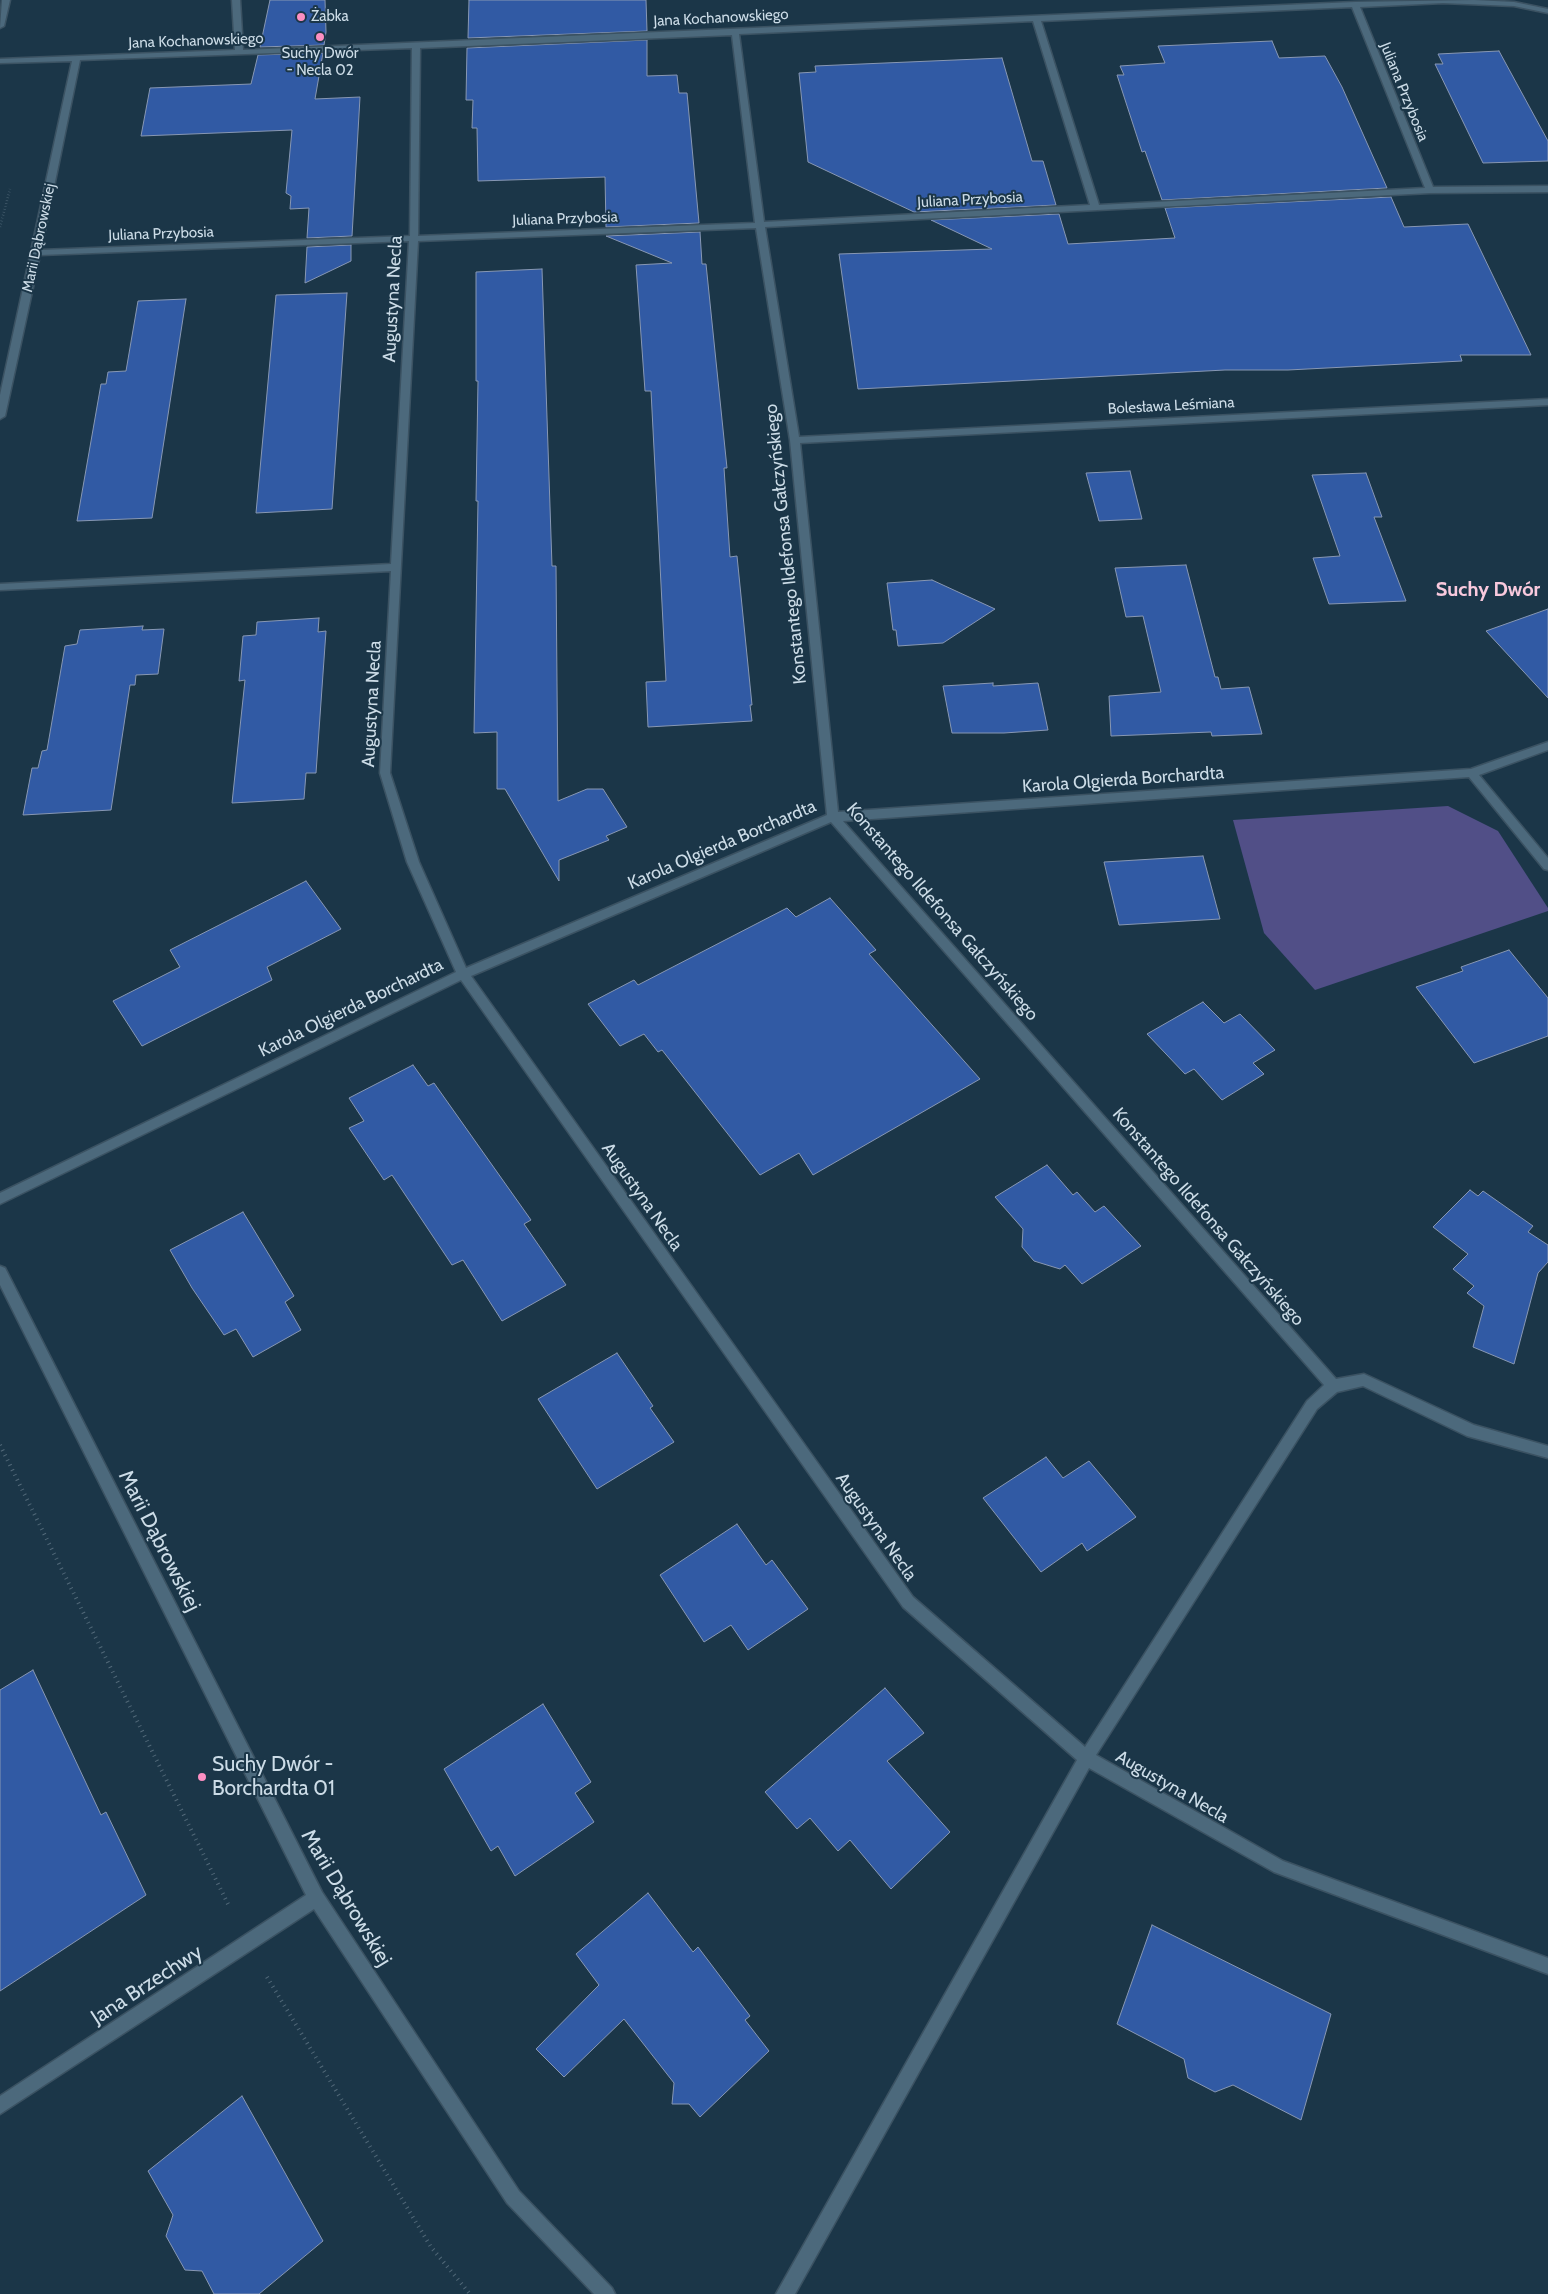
<!DOCTYPE html>
<html>
<head>
<meta charset="utf-8">
<style>
  body { margin:0 }
  canvas { display:block; background:#1b3648 }
</style>
</head>
<body>
<canvas width="1548" height="2294"></canvas>
<script>
const g = document.querySelector('canvas').getContext('2d');
g.lineJoin = 'round';
function fill(path, color) {
  g.fillStyle = color;
  g.fill(path, 'evenodd');
}
function poly(rows) {
  const path = new Path2D();
  for (const r of rows) {
    path.moveTo(r[0], r[1]);
    for (let i = 2; i < r.length; i += 2) path.lineTo(r[i], r[i + 1]);
  }
  return path;
}
function trace(path, color, width, dash) {
  g.strokeStyle = color;
  g.lineWidth = width;
  g.lineCap = dash ? 'butt' : 'round';
  g.setLineDash(dash || []);
  g.stroke(path);
}
function label(font, color, halo, rows, align = 'center') {
  g.font = font + ' Cabin,sans-serif';
  g.lineWidth = 4;
  g.setLineDash([]);
  g.textBaseline = 'middle';
  g.strokeStyle = halo;
  g.fillStyle = color;
  for (const [text, x, y, turn = 0] of rows) {
    g.save();
    g.translate(x, y);
    g.rotate((+turn || 0) * Math.PI / 180);
    g.textAlign = isNaN(turn) ? turn : align;
    if (halo) g.strokeText(text, 0, 0);
    g.fillText(text, 0, 0);
    g.restore();
  }
}
fill(poly([
  [1448,806,1498,831,1548,908,1548,911,1315,990,1264,933,1233,820]
]), '#514f87');
const building = poly([
  [270,0,325,0,326,32,324,45,260,47,270,0],
  [469,0,646,0,647,31,468,38,469,0],
  [647,40,647,76,677,75,679,93,687,93,699,223,606,227,605,177,478,181,477,128,472,128,473,100,466,100,467,48,647,40],
  [1272,41,1279,58,1325,56,1342,87,1387,188,1162,200,1145,151,1142,152,1117,75,1124,75,1120,66,1165,63,1158,46,1272,41],
  [1499,51,1548,141,1548,161,1483,163,1435,64,1443,64,1438,54,1499,51],
  [323,53,315,99,360,97,352,236,307,238,309,208,290,209,291,196,286,193,292,130,141,136,150,88,251,84,258,55,323,53],
  [1002,58,1032,161,1043,161,1056,205,914,212,808,162,799,73,816,72,815,66,1002,58],
  [1391,197,1404,227,1468,224,1531,355,1460,355,1462,361,1288,370,1225,370,858,389,839,254,992,249,931,220,1059,214,1068,244,1175,238,1165,208,1391,197],
  [700,232,702,264,706,264,727,468,724,468,730,557,737,556,752,705,750,705,752,721,648,727,646,682,666,681,651,391,645,391,636,265,672,263,606,236,700,232],
  [351,245,351,261,305,283,307,247,351,245],
  [542,269,552,566,556,566,558,801,587,789,603,789,627,827,606,836,609,840,559,860,559,881,505,789,497,789,497,732,474,733,478,501,476,501,478,381,476,381,476,272,542,269],
  [347,293,332,509,256,513,276,295,347,293],
  [186,299,152,518,77,521,101,384,106,384,108,372,126,371,138,301,186,299],
  [1130,471,1142,519,1099,521,1086,473,1130,471],
  [1366,473,1382,517,1374,517,1406,601,1329,604,1313,558,1340,556,1312,475,1366,473],
  [1186,565,1215,677,1218,677,1221,689,1249,687,1262,734,1212,736,1211,732,1111,736,1109,696,1161,692,1143,616,1126,617,1115,568,1186,565],
  [932,580,995,609,943,643,898,646,896,630,893,630,887,583,932,580],
  [1548,609,1548,698,1486,631,1548,609],
  [319,618,318,632,326,631,316,773,306,773,304,799,232,803,245,680,239,681,243,636,256,635,257,622,319,618],
  [143,626,142,630,164,629,158,674,136,675,135,685,130,685,111,810,23,815,32,768,38,768,42,751,47,750,65,646,77,644,80,630,143,626],
  [993,683,993,686,1038,683,1048,730,1004,733,952,733,943,686,993,683],
  [1203,856,1220,919,1119,925,1104,862,1203,856],
  [306,881,341,929,267,967,272,980,142,1046,113,1001,180,967,170,950,306,881],
  [830,898,876,950,869,954,980,1079,813,1175,799,1153,760,1175,662,1050,658,1052,644,1034,620,1046,588,1004,634,980,638,985,787,908,796,917,830,898],
  [1509,950,1548,998,1548,1036,1474,1063,1416,987,1463,971,1461,967,1509,950],
  [1203,1002,1224,1023,1240,1014,1275,1050,1253,1063,1264,1074,1222,1100,1194,1069,1185,1074,1147,1034,1203,1002],
  [413,1065,428,1086,434,1083,531,1220,524,1224,566,1285,502,1321,463,1260,452,1265,392,1175,384,1180,349,1128,364,1121,349,1098,413,1065],
  [1047,1165,1073,1195,1077,1192,1095,1212,1104,1206,1141,1246,1082,1284,1065,1265,1060,1269,1034,1261,1022,1247,1023,1229,995,1197,1047,1165],
  [1470,1190,1478,1196,1483,1191,1533,1226,1528,1232,1548,1245,1548,1262,1538,1273,1514,1364,1473,1347,1484,1306,1467,1293,1474,1286,1453,1269,1468,1254,1433,1227,1470,1190],
  [243,1212,294,1296,285,1302,301,1330,253,1357,236,1329,224,1335,192,1288,170,1250,243,1212],
  [617,1353,653,1406,650,1408,674,1442,597,1489,538,1399,617,1353],
  [1046,1457,1063,1478,1089,1461,1136,1517,1087,1551,1082,1543,1041,1572,983,1498,1046,1457],
  [737,1524,766,1565,772,1560,808,1609,748,1650,731,1625,704,1642,660,1575,737,1524],
  [33,1670,101,1815,106,1812,146,1895,0,1991,0,1690,33,1670],
  [885,1688,924,1733,887,1761,950,1832,891,1889,850,1840,838,1851,810,1818,797,1829,765,1792,885,1688],
  [543,1704,591,1782,575,1793,594,1822,515,1876,498,1846,491,1851,444,1769,543,1704],
  [648,1893,693,1952,698,1947,750,2016,745,2020,769,2051,700,2117,689,2104,672,2104,674,2083,624,2019,564,2077,536,2049,599,1985,576,1954,648,1893],
  [1152,1925,1331,2014,1301,2120,1233,2085,1215,2092,1188,2078,1184,2059,1117,2024,1152,1925],
  [242,2096,323,2241,259,2294,214,2294,202,2271,185,2270,166,2236,173,2215,148,2171,242,2096]
]);
fill(building, '#315aa4');
trace(building, '#8797b3', 1);
const street = poly([
  [2,0,10,0,4,26,0,28,2,0],
  [232,0,240,0,243,50,1355,2,1474,0,1514,2,1548,9,1548,13,1514,6,1443,3,1360,7,1433,187,1548,186,1548,192,1430,193,765,227,799,437,1548,399,1548,405,800,443,838,812,1471,769,1548,742,1548,750,1479,775,1548,858,1548,870,1544,869,1469,777,843,821,1336,1379,1364,1374,1474,1425,1548,1446,1548,1458,1467,1436,1363,1386,1337,1392,1317,1409,1096,1755,1283,1861,1548,1958,1548,1974,1274,1872,1089,1768,795,2294,776,2294,1077,1760,903,1607,461,980,0,1204,0,1193,456,972,407,862,380,773,391,571,0,590,0,584,391,564,409,241,40,255,5,416,0,419,0,395,72,61,0,63,0,59,235,50,232,0],
  [1352,7,1425,188,1099,205,1041,21,1352,7],
  [1033,21,1090,205,764,222,739,34,1033,21],
  [732,35,755,223,418,236,420,48,732,35],
  [412,48,410,236,41,250,80,60,412,48],
  [756,228,790,440,827,815,466,968,419,862,390,773,418,241,756,228],
  [831,822,1324,1385,1307,1401,1085,1747,913,1597,471,976,831,822],
  [0,1266,5,1268,322,1892,519,2191,612,2288,615,2294,594,2294,507,2203,314,1909,0,2114,0,2096,306,1895,0,1285,0,1266]
]);
trace(street, '#3b5262', 3);
trace(poly([
  [0,227,10,189]
]), '#516878', 2.5, [0.5, 2.5]);
trace(poly([
  [0,1445,230,1908],
  [267,1977,431,2247,470,2294]
]), '#516878', 4, [1, 4.5]);
fill(street, '#4c697c');
for (const [x, y, r, color] of [
  [301,17,5,"#fc8fc2"],
  [320,37,5,"#fc8fc2"],
  [202,1777,5,"#fc8fc2"]
]) {
  const dot = new Path2D();
  dot.arc(x, y, r, 0, 2 * Math.PI);
  g.fillStyle = color;
  g.fill(dot);
  trace(dot, '#1b3648', 2);
}
label('15px', '#ccdce7', '#1b3648', [
  ["Żabka",311,17],
  ["Suchy Dwór",320,54,"center"],
  ["- Necla 02",320,71,"center"]
], 'left');
label('15px', '#ccdce7', '#1b3648', [
  ["Jana Kochanowskiego",721,18,-3],
  ["Jana Kochanowskiego",196,41,-2],
  ["Juliana Przybosia",1404,92,68],
  ["Juliana Przybosia",970,200,-3],
  ["Juliana Przybosia",565,219,-2],
  ["Juliana Przybosia",161,234,-2],
  ["Marii Dąbrowskiej",39,238,-78],
  ["Bolesława Leśmiana",1171,406,-3]
]);
label('18px', '#ccdce7', '#1b3648', [
  ["Augustyna Necla",393,299,-87],
  ["Konstantego Ildefonsa Gałczyńskiego",786,544,-96],
  ["Augustyna Necla",372,704,-87],
  ["Karola Olgierda Borchardta",1123,780,-4],
  ["Karola Olgierda Borchardta",722,845,-23],
  ["Konstantego Ildefonsa Gałczyńskiego",942,912,49],
  ["Karola Olgierda Borchardta",351,1008,-26],
  ["Augustyna Necla",642,1197,55],
  ["Konstantego Ildefonsa Gałczyńskiego",1208,1217,49],
  ["Augustyna Necla",876,1527,55],
  ["Augustyna Necla",1172,1787,30]
]);
label('bold 20px', '#f9c9dd', '#1b3648', [
  ["Suchy Dwór",1488,590]
]);
label('21px', '#ccdce7', '#1b3648', [
  ["Marii Dąbrowskiej",159,1541,63],
  ["Marii Dąbrowskiej",346,1898,59],
  ["Jana Brzechwy",147,1985,-33]
]);
label('21px', '#ccdce7', '#1b3648', [
  ["Suchy Dwór -",212,1765],
  ["Borchardta 01",212,1789]
], 'left');
</script>
</body>
</html>
